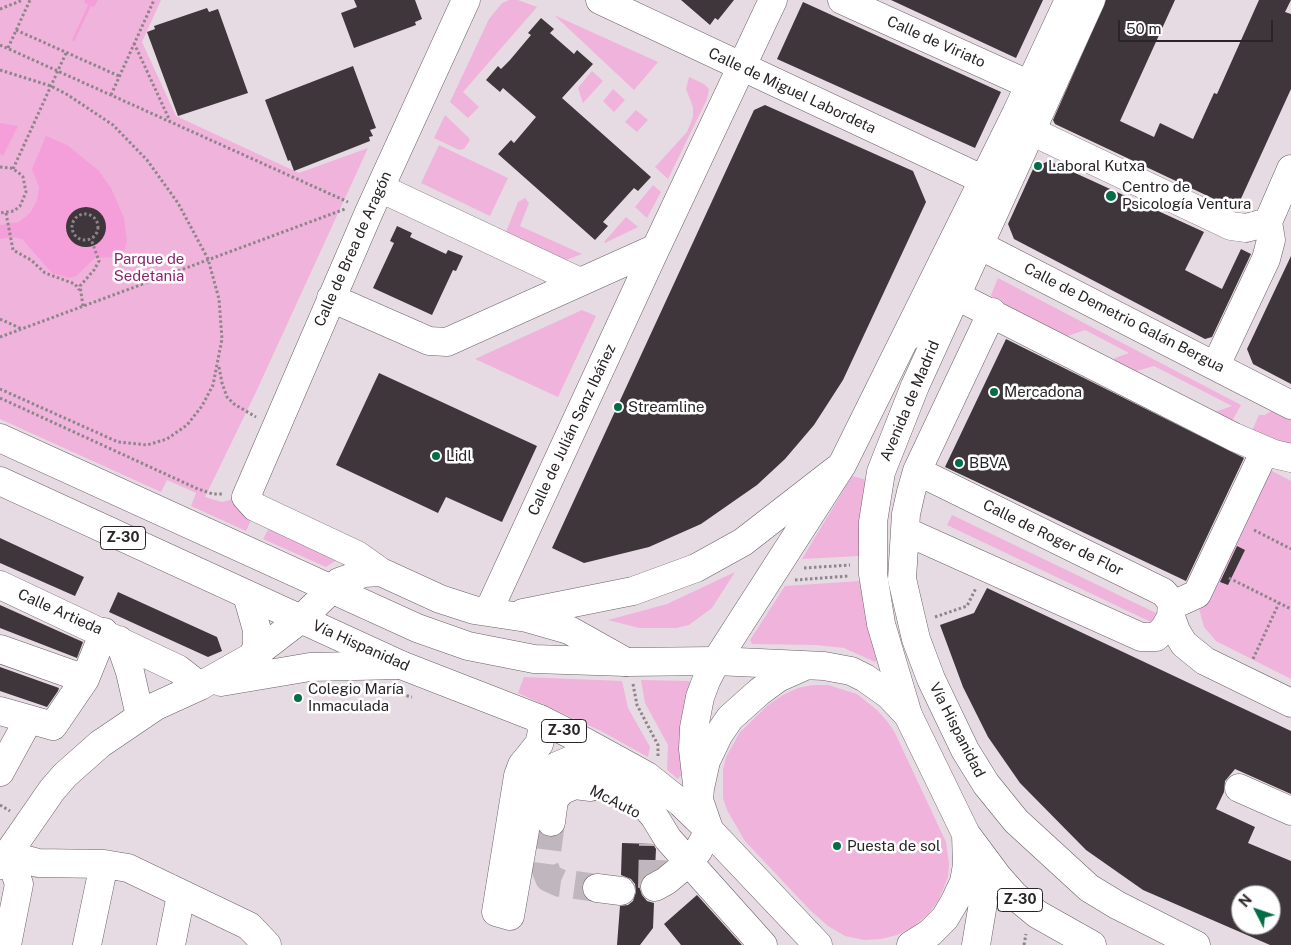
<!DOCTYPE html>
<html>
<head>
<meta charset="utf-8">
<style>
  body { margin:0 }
  #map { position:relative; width:1291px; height:945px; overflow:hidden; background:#e6dbe2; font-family:"Public Sans",sans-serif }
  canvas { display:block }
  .north { position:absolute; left:1231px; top:885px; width:50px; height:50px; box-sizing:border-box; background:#fff; border:1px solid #a9a7a9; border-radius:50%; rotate:311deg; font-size:14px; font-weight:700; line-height:20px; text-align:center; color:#282427 }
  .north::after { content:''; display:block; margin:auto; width:18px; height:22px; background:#026e46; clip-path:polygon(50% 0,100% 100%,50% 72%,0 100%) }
  .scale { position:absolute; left:1118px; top:20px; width:155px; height:22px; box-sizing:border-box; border:2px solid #282427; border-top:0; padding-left:6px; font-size:15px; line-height:18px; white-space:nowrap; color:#282427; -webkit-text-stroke:4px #fff; paint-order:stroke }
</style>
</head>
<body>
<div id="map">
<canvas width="1291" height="945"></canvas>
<div class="north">N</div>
<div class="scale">50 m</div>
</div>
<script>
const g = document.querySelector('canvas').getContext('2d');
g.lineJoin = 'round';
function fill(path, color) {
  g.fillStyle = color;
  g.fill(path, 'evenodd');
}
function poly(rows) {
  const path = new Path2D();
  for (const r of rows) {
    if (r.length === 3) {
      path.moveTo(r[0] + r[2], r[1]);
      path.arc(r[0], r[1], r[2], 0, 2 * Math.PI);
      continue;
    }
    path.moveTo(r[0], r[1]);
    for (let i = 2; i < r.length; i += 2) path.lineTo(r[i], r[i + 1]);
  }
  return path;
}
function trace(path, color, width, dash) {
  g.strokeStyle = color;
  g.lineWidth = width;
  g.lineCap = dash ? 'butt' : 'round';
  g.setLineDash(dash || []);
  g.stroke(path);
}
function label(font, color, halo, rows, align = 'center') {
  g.font = font + ' "Public Sans",sans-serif';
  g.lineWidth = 5;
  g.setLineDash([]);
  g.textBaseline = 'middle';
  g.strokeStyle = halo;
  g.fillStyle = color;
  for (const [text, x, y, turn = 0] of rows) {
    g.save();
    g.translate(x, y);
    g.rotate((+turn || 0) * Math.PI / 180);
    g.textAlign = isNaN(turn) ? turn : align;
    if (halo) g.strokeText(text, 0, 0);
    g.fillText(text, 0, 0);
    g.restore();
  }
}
fill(poly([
  [0,0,161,0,142,42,176,116,299,173,368,148,256,392,205,497,222,502,230,500,234,495,252,518,246,531,191,506,196,493,167,480,161,492,0,419],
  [509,0,518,0,537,7,463,92,479,107,468,118,450,102,489,19,502,3],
  [554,15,658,62,634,90],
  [592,71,603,81,583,103,578,88],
  [689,77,704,84,709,89,707,99,668,179,655,167,687,132,693,117,693,107,686,89],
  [613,89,625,100,614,112,603,101],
  [636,110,648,120,637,132,625,122],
  [445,115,468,137,470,140,464,149,459,150,434,138],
  [439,145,508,178,490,216,421,183],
  [653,185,661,192,647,218,635,207],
  [525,198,529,203,520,226,582,254,566,260,506,232,518,202],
  [626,217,638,227,605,243,604,242],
  [998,278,1241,405,1231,423,1215,412,1232,406,1154,366,1133,372,1113,362,1115,358,1129,353,1085,330,1065,337,995,300,991,295],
  [582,310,596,316,558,397,475,359],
  [1279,406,1291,414,1291,450,1251,433,1259,415,1265,415],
  [1261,465,1291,481,1291,679,1216,641,1204,627,1198,605],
  [852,476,867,480,860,556,802,559],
  [952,515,1156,613,1151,622,947,525],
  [270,526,337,560,326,567,263,539],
  [735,572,712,608,689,625,676,628,639,628,608,620,667,604],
  [860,581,878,659,875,662,844,648,816,645,752,644,750,640,785,586],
  [524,677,622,681,628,708,650,747,648,757,601,731,518,693],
  [641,680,689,681,691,684,682,713,681,775,678,779,667,770,668,745,645,703],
  [813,685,828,685,857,694,877,710,887,721,895,733,946,842,949,864,948,877,938,901,928,914,914,926,897,935,881,939,864,940,845,936,828,926,810,910,745,841,727,810,723,798,723,770,726,757,740,732,768,705,783,695,798,688]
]), '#f0b3dc');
fill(poly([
  [85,0,98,0,94,7,91,6,74,42,72,40,88,5,84,2],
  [0,123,18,126,3,156,0,154],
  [46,136,67,145,98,170,111,188,124,218,127,241,123,254,117,257,95,258,76,276,70,278,52,273,22,239,12,237,0,239,0,225,19,222,30,213,37,201,39,187,32,169]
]), '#f49fd9');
fill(poly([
  [354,0,415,0,422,19,415,22,416,25,354,48,341,13,357,7],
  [681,0,734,0,718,20,715,18,710,25],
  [891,0,1043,0,1016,58],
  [1106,0,1175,0,1120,121,1154,137,1160,123,1193,139,1214,93,1217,94,1259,0,1291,0,1285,12,1291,14,1291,89,1239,203,1229,206,1055,124,1053,120],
  [803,2,1001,92,975,148,777,59],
  [207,8,209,12,218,9,248,93,178,116,147,32,155,29,154,26],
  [541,18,554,29,550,33,574,54,577,50,593,64,562,98,651,177,638,191,634,188,603,222,608,226,595,240,498,154,511,140,514,143,536,117,503,88,500,92,486,80,498,66,501,69,510,60,531,35,528,33],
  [353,66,376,128,370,130,373,136,369,137,370,141,294,171,290,160,288,161,265,100],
  [765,105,913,171,926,202,843,380,814,425,785,459,757,485,701,524,649,547,584,563,552,548,754,110],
  [1049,161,1204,232,1185,270,1222,289,1241,249,1251,254,1212,337,1205,339,1014,239,1008,224,1034,167],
  [86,227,20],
  [397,226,412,233,410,237,446,254,448,250,463,256,456,271,453,270,432,315,373,288,394,243,390,241],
  [1291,256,1291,384,1253,364,1247,349],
  [1006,339,1244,458,1186,581,945,467],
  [379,373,537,446,502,522,446,497,438,513,336,465],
  [0,538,84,577,75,596,0,563],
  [1237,546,1245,550,1228,585,1220,582],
  [987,588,1291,731,1291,794,1235,769,1225,781,1224,792,1216,809,1255,827,1248,843,1291,861,1291,945,1270,945,1143,890,1086,850,1020,783,988,737,963,687,940,625,974,613],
  [1241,895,1271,895,1271,925,1241,925],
  [118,592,217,637,222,651,208,657,109,612],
  [0,605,83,642,77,658,0,628],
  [0,667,59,688,58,691,47,707,0,691],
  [622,843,653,844,656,849,655,869,642,878,639,886,642,895,647,901,654,903,653,928,640,945,617,945,620,906,628,905,633,901,636,892,635,884,631,879,621,875],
  [697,895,742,945,681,945,664,924]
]), '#3e363b');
trace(poly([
  [551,822,545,868,549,878,560,883,597,888],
  [652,888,653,844]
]), '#c0b6bd', 28, [28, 14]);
const minor = poly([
  [466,0,369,212,246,497,255,507,357,555,381,572,440,599,474,610,527,618,569,630,626,662],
  [600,0,984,180],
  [842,0,1030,85],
  [1017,115,1023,126,1031,131,1231,226,1246,228,1268,222],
  [380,188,580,282],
  [961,229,979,245,1291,405],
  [331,298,429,341,447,342,656,248,773,0],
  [992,312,917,471,911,492,906,514,902,579,916,639,931,679,965,750,986,784,1016,821,1089,888,1117,905,1196,945],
  [909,336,941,303,957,296,1234,437,1274,454,1291,458],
  [1216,365,1266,259,1271,240,1268,222,1291,169],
  [905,531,1141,637,1156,637,1164,629,1171,617,1172,602,1163,592,917,471],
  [0,585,178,669,200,686],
  [247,595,257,630,257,646,253,656],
  [1173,605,1197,594,1260,461],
  [488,612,656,248],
  [523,613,633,591,696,568,743,542,837,469],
  [1171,617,1176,631,1184,644,1205,661,1291,703],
  [119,640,130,672,140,716],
  [0,649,85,679],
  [221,682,310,667,401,665],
  [0,711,53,726,85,679,104,632],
  [540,719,542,732,539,744,522,765,518,776,496,912,510,916,531,796,538,782,557,766,597,749],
  [0,772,29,719],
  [543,773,590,776,611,785,646,807,654,816,668,839,763,945],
  [1239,788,1291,811],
  [551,822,554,800,561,791,575,785,591,787],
  [9,855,38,863,104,864,128,868,249,926,267,945],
  [0,865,52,790,65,775,100,744,156,706,200,686,253,656,301,619,339,582,364,573,381,572],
  [655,887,666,881,689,862,698,851,709,830],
  [597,888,621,891],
  [7,945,19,884,9,855],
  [87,945,104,864],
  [171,945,181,895]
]);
const major = poly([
  [908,715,881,624,873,574,873,522,881,472,915,386,1091,0],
  [698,793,693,749,694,728,700,697,706,681,716,661,842,465,1016,114,1069,0]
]);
const highway = poly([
  [0,438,417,628,468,646,534,659,626,662,716,661,824,666,851,671,865,678,889,695,908,715,966,834,998,877,1014,895,1037,914,1092,945],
  [0,481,401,665,540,719,576,737,647,776,681,803,709,830,818,945],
  [709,829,699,800,700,788,706,761,719,734,730,718,759,692,778,678,805,666],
  [973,853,981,885,983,903,976,945],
  [911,945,930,933,945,918,955,901,964,882,967,865,966,834]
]);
trace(minor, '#6a6066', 29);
trace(major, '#6a6066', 29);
trace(highway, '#6a6066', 29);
trace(poly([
  [0,9,23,0],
  [16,30,119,76],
  [134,43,170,121],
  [0,45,348,202],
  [8,48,30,0],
  [0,70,51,86,68,95,113,125,147,160,178,203,208,259,219,299,222,339,213,385,202,406,187,425,167,439,147,445,118,442,0,389],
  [111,95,154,0],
  [0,167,11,168,18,172,23,177,26,192,20,206,14,211,0,213],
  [13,169,66,53],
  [6,213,13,250,31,260,45,273,75,284,79,290],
  [85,227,13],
  [83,306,80,286,94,270,99,261,91,239],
  [0,319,22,329],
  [0,337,345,209],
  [219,367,222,383,227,397,234,404,256,417],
  [0,398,198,489,213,494,223,494],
  [1254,530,1291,549],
  [804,568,850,565],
  [1229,578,1291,609],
  [795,580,849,576],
  [935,617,967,606,976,588],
  [1253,659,1279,603],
  [633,684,637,705,658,745,658,757],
  [387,691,412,697],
  [0,805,10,811],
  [1024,945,1026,934]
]), '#8d858a', 3, [2.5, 2.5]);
trace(minor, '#fff', 28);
trace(major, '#fff', 28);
trace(highway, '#fff', 28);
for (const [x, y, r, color] of [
  [1038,166,5,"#026e46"],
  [1111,196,6,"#026e46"],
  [994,392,5,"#026e46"],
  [618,407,5,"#026e46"],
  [436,456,5,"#026e46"],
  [959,463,5,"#026e46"],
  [298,698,5,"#026e46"],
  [837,846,5,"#026e46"]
]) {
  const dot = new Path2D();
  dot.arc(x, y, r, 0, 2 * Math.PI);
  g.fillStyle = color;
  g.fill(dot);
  trace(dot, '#fff', 2);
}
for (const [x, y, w] of [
  [123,538,45],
  [564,731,45],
  [1020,900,45]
]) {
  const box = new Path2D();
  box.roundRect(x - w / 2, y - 11.5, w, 23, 4);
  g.fillStyle = '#fff';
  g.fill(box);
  trace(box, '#282427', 1);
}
label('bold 14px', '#282427', null, [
  ["Z-30",123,538],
  ["Z-30",564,731],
  ["Z-30",1020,900]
]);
label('15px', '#282427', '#fff', [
  ["Calle de Viriato",936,42,24],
  ["Calle de Miguel Labordeta",792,91,25],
  ["Calle de Brea de Aragón",353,249,-66],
  ["Calle de Demetrio Galán Bergua",1124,318,27],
  ["Avenida de Madrid",910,401,-67],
  ["Calle de Julián Sanz Ibáñez",572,430,-65],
  ["Calle de Roger de Flor",1053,538,26],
  ["Calle Artieda",60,612,24],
  ["Vía Hispanidad",361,646,24],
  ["Vía Hispanidad",957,730,63],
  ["McAuto",615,802,27]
]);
label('15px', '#282427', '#fff', [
  ["Laboral Kutxa",1048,166],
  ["Centro de",1122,187],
  ["Psicología Ventura",1122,204],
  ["Mercadona",1004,392],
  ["Streamline",628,407],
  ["Lidl",446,456],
  ["BBVA",969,463],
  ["Colegio María",308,689],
  ["Inmaculada",308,706],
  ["Puesta de sol",847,846]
], 'left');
label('15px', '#882770', '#fff', [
  ["Parque de",149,259],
  ["Sedetania",149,276]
]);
</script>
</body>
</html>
